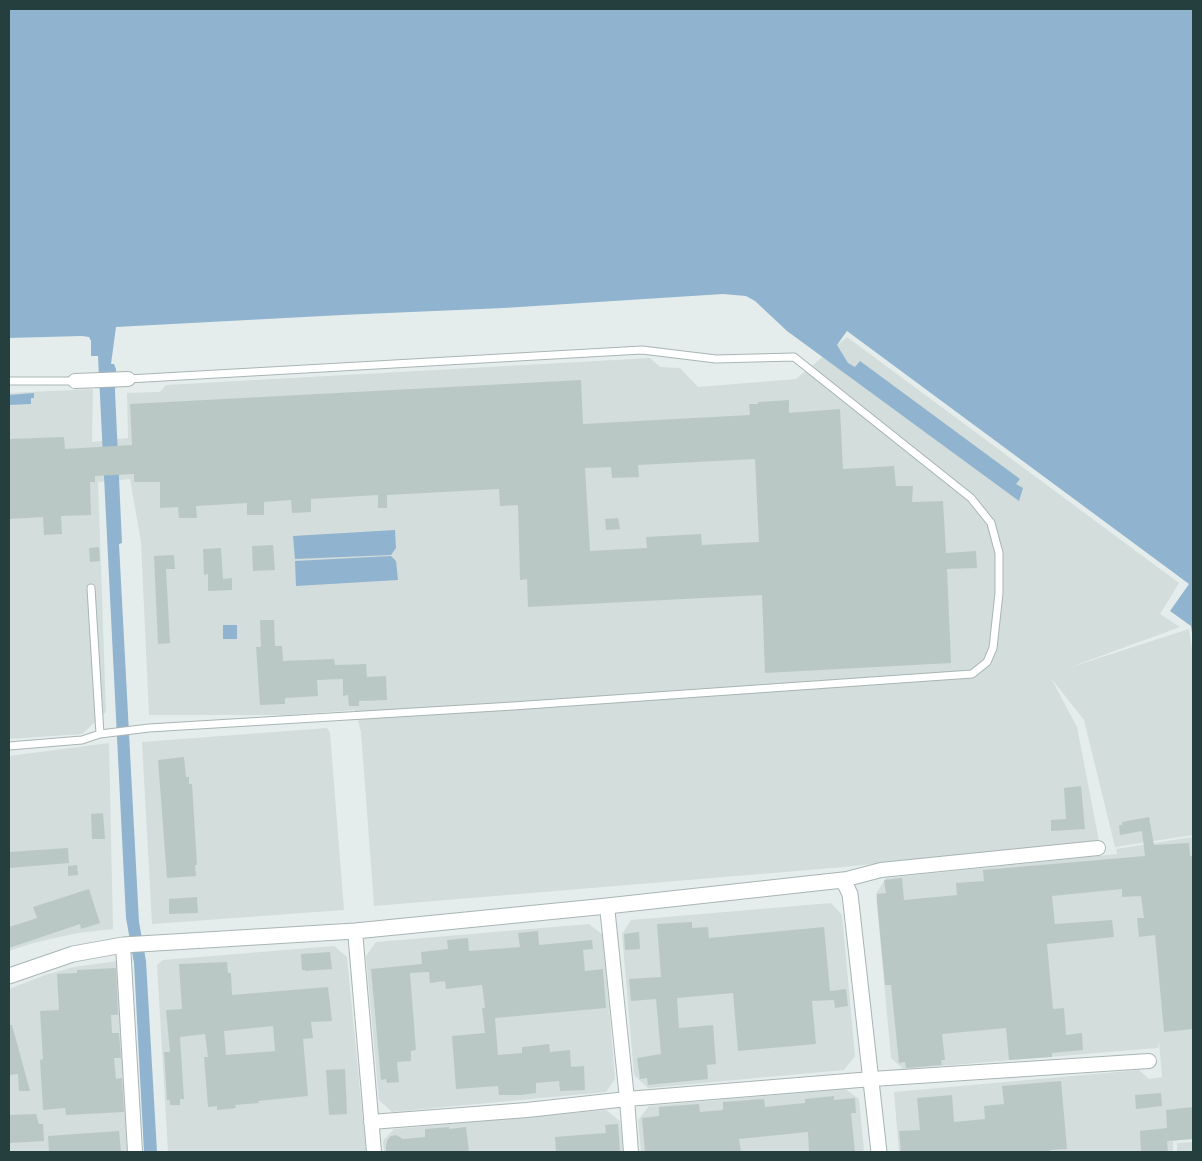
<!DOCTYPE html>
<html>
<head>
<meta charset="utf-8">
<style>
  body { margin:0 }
  #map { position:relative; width:1202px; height:1161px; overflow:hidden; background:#e5edec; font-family:Roboto,sans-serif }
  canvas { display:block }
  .frame { position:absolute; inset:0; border:10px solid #253e3e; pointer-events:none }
</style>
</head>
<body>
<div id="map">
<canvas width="1202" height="1161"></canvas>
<div class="frame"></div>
</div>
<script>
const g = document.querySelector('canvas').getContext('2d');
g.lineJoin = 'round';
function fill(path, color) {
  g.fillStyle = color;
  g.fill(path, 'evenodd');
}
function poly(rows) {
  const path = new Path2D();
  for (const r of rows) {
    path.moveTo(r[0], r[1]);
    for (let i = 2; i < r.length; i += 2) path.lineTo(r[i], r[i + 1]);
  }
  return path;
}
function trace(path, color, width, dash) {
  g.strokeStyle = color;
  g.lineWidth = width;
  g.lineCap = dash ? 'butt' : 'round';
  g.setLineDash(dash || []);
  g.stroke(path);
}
fill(poly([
  [847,337,1179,583,1160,614,1180,627,1068,668,1189,629,1193,655,1193,835,1115,847,1084,720,1051,678,1077,727,1099,841,833,868,374,906,361,732,355,710,289,715,149,715,141,542,130,479,98,482,106,712,82,734,9,739,9,393,93,389,92,442,128,438,127,393,160,392,166,385,650,358,660,367,680,368,698,387,796,379],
  [327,728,330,733,344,910,152,924,142,742],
  [109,743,113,929,78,933,33,943,9,951,9,756],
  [1193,837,1193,1139,1173,1141,1173,1152,899,1152,894,1092,1139,1070,1149,1079,1162,1077,1159,1042,1158,1048,903,1069,891,1058,876,894,886,878,1117,854,1116,849],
  [831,903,842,915,855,1056,844,1070,648,1088,634,1075,622,934,631,920],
  [589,924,603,935,615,1079,606,1092,392,1112,379,1100,366,956,376,942],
  [334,946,347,957,366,1152,168,1152,157,965,163,960],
  [118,961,129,1152,9,1152,9,989,45,975,74,967],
  [845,1089,859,1099,864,1150,861,1152,641,1152,638,1120,649,1106],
  [606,1110,620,1121,623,1152,384,1152,383,1141,394,1129],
  [1193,1142,1193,1152,1177,1152,1177,1143]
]), '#d3dddb');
fill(poly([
  [9,9,1193,9,1193,640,1191,626,1170,611,1189,584,847,331,837,345,848,363,855,367,860,361,1020,479,1016,484,1023,488,1019,501,787,331,755,301,746,296,723,294,504,308,342,315,116,327,111,364,114,364,116,369,115,391,122,543,119,544,139,922,146,961,157,1152,144,1152,134,963,126,918,98,356,91,356,91,341,89,337,82,336,9,338],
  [34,393,34,398,31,398,31,404,9,405,9,395],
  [395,530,396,548,391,555,295,559,293,536],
  [391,556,396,561,398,580,296,586,295,561],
  [223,625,237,625,237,639,223,639]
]), '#90b4cf');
fill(poly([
  [581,380,583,424,750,415,749,404,758,404,758,402,789,400,789,413,840,409,843,469,894,466,896,486,913,486,912,502,943,501,946,553,976,551,977,568,947,569,951,663,765,673,762,595,528,607,527,579,520,580,518,505,500,506,499,489,387,495,387,508,378,508,378,495,311,499,311,512,292,513,291,500,264,502,264,515,247,515,247,503,196,506,197,518,179,518,178,507,160,508,160,482,134,482,134,474,95,476,95,482,90,482,91,515,61,516,62,534,44,535,43,517,9,519,9,439,64,437,65,449,132,445,130,404],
  [755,459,759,542,702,545,701,534,646,537,647,548,590,551,585,468,611,467,612,478,639,477,638,465],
  [618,518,620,529,606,530,605,519],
  [273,545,275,570,253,571,252,546],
  [99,547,100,561,90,562,89,548],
  [221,548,223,579,232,578,232,590,208,591,208,574,204,575,203,549],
  [174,555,175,569,166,569,170,643,158,644,154,556],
  [260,620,274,620,275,646,282,646,283,661,334,659,335,665,366,664,367,677,386,676,387,700,359,701,359,706,349,706,348,695,343,696,343,679,317,680,318,696,285,698,285,704,260,705,256,647,261,647],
  [184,757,186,777,189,777,189,784,192,784,197,865,195,865,196,876,167,878,158,760],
  [1081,786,1085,829,1051,831,1051,820,1066,819,1064,788],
  [103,813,105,839,92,839,91,814],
  [1149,817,1154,845,1189,843,1190,856,1193,856,1193,1029,1164,1032,1155,935,1139,937,1137,918,1144,918,1141,896,1122,897,1122,889,1052,896,1055,924,1112,920,1114,937,1047,944,1053,1009,1064,1008,1066,1035,1082,1033,1083,1050,1052,1053,1052,1057,1009,1060,1006,1028,942,1034,945,1060,941,1060,942,1065,906,1068,905,1062,899,1063,891,985,885,985,877,902,877,894,886,893,884,880,902,878,904,900,957,895,956,883,984,881,983,870,1145,856,1142,831,1120,835,1119,825,1122,825,1122,822],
  [68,848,69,863,9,868,9,852],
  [77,865,78,875,68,876,68,866],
  [89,889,100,923,81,929,80,924,9,948,9,927,37,918,33,907],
  [197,897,198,913,169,914,169,899],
  [692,922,692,928,708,927,709,938,824,927,830,991,846,989,848,1006,835,1008,834,1000,812,1001,816,1044,738,1051,733,993,677,998,679,1028,713,1025,716,1064,707,1065,708,1079,648,1085,647,1078,640,1079,637,1058,661,1054,656,999,631,1001,629,979,661,977,657,924],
  [538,931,539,945,592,940,593,949,583,950,585,971,603,969,606,1008,495,1018,498,1055,522,1053,522,1047,549,1044,550,1052,570,1050,571,1067,584,1066,585,1090,560,1091,559,1081,536,1083,536,1093,521,1095,499,1095,498,1086,456,1089,452,1036,485,1033,482,1008,485,1008,482,985,446,989,445,981,430,983,429,972,410,973,416,1050,411,1051,411,1061,397,1062,399,1082,387,1083,386,1079,381,1080,371,969,422,964,421,952,448,949,447,940,468,938,469,951,520,947,518,933],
  [639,932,640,949,625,950,624,934],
  [330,952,332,969,305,971,305,970,302,970,301,954],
  [227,962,228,973,231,973,232,995,328,987,332,1021,311,1022,313,1038,303,1039,308,1096,258,1101,259,1103,235,1105,236,1108,217,1110,217,1106,208,1107,204,1057,208,1057,205,1034,180,1037,184,1099,180,1099,180,1105,170,1105,170,1100,167,1100,164,1052,170,1052,166,1010,182,1009,179,964],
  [273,1026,275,1051,226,1055,224,1031],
  [116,968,118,1015,111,1015,112,1033,119,1033,121,1058,114,1058,116,1079,122,1078,124,1112,66,1115,65,1108,43,1110,40,1060,43,1059,40,1011,59,1010,57,974,77,973,77,970],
  [9,1025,12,1025,30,1091,19,1091,18,1074,9,1075],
  [345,1069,347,1114,329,1115,326,1070],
  [1061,1081,1067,1149,1050,1150,1050,1152,901,1152,899,1131,920,1130,917,1098,952,1095,954,1122,985,1119,984,1106,1004,1104,1002,1086],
  [1161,1093,1162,1106,1136,1109,1135,1095],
  [834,1096,834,1100,855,1098,856,1113,851,1113,855,1152,809,1152,808,1132,739,1139,741,1152,645,1152,642,1118,659,1116,659,1107,699,1104,700,1112,723,1110,723,1102,764,1099,765,1107,805,1103,805,1099],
  [1193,1107,1193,1139,1167,1141,1168,1152,1141,1152,1140,1131,1167,1128,1166,1110],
  [36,1114,39,1124,43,1124,44,1141,9,1143,9,1115],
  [618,1124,620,1151,556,1152,555,1137,606,1133,605,1125],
  [449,1127,449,1129,466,1127,469,1152,386,1152,386,1146,388,1139,391,1136,396,1135,403,1139,425,1137,425,1129],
  [119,1131,121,1152,49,1152,48,1136]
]), '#bac8c5');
const service = poly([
  [9,381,75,381],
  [91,588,100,734],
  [9,746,82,740,100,734,149,728,513,706,972,674,987,662,993,648,999,593,999,553,991,523,971,498,794,357,716,359,642,350,128,379]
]);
const minor = poly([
  [75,381,128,379],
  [843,880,881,870,1098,848],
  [607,906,627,1099,631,1152],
  [355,931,374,1152],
  [123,945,135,1152],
  [371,1122,527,1110,627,1099,872,1079,1149,1061]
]);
const tertiary = poly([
  [9,976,73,954,123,945,355,931,607,906,843,880,850,894,879,1152]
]);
trace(service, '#a8b5b4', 9);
trace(minor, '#a8b5b4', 16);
trace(tertiary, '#a8b5b4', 17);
trace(service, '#fff', 7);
trace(minor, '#fff', 14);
trace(tertiary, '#fff', 15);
</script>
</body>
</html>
